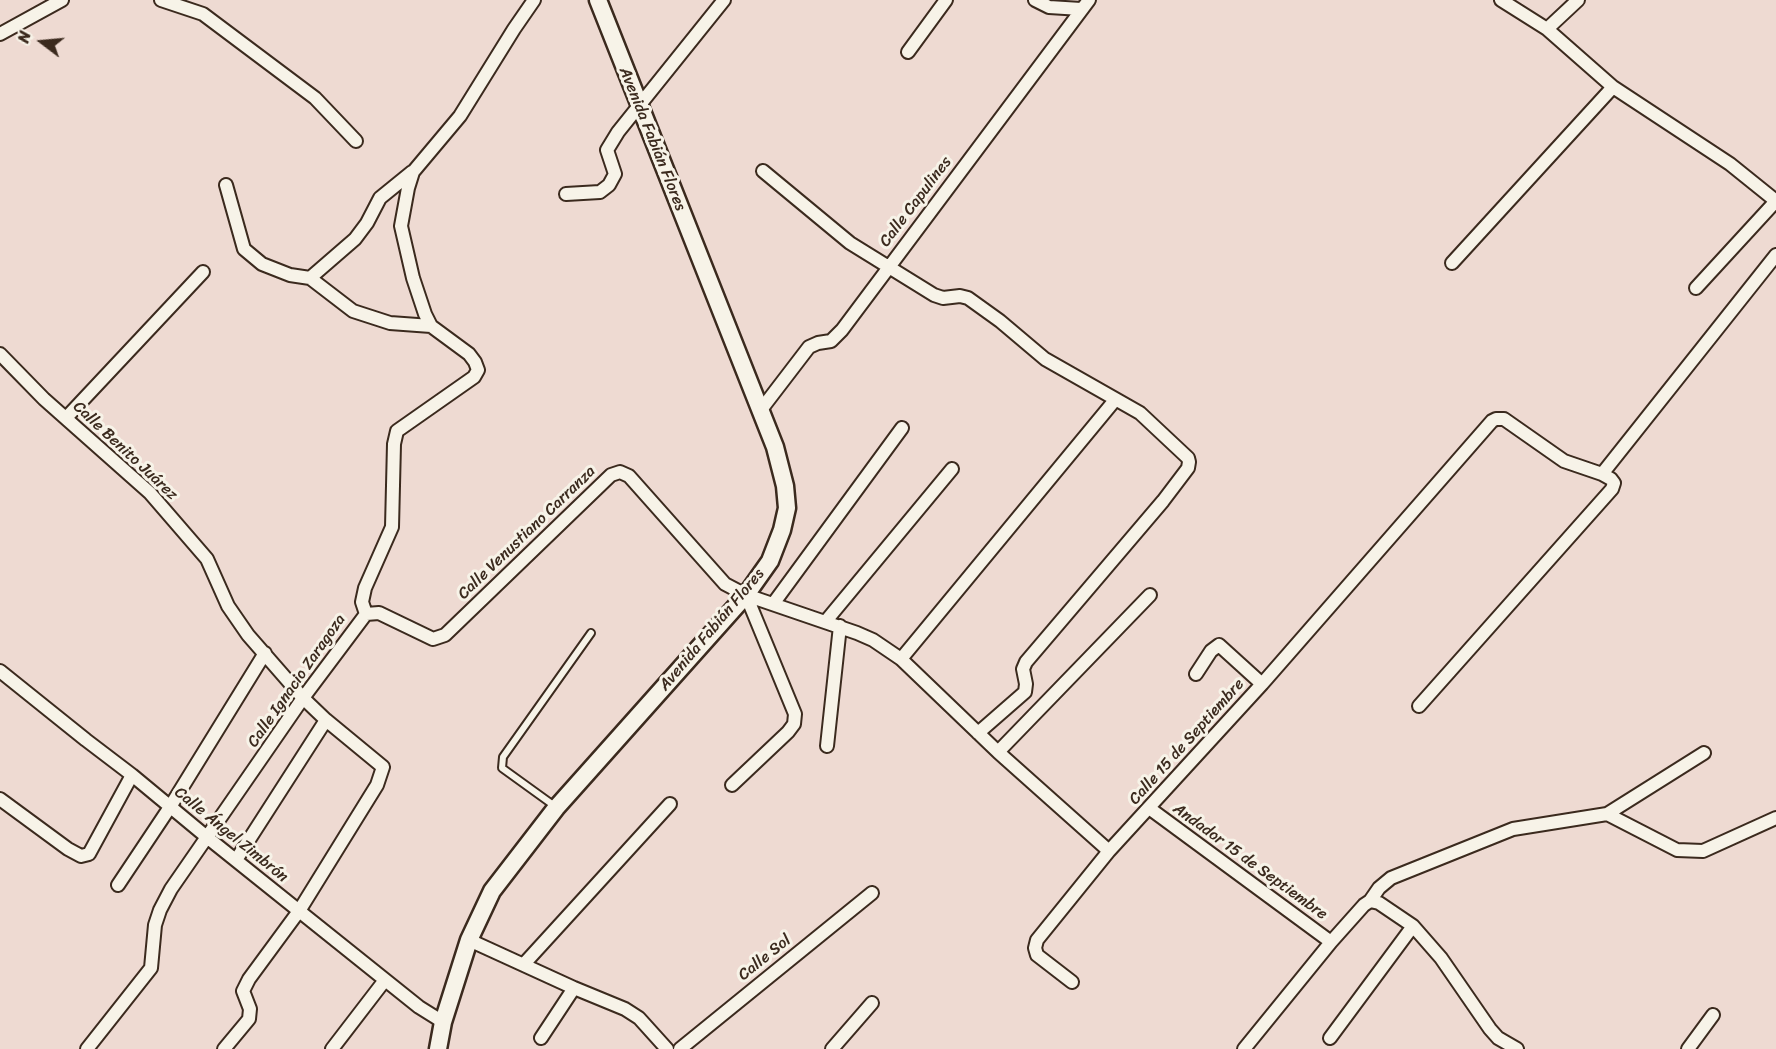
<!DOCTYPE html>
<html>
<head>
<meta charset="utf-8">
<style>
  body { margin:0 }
  #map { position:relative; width:1776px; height:1049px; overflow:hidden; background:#eedad2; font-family:Sriracha,sans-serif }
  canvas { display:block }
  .north { position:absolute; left:12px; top:12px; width:60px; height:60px; -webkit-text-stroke:4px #f7f3e8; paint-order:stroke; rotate:286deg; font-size:16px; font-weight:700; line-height:24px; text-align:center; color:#3b2a1e }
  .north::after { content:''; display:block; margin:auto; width:21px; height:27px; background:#3b2a1e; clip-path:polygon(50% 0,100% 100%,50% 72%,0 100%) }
</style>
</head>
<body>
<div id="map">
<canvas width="1776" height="1049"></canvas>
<div class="north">N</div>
</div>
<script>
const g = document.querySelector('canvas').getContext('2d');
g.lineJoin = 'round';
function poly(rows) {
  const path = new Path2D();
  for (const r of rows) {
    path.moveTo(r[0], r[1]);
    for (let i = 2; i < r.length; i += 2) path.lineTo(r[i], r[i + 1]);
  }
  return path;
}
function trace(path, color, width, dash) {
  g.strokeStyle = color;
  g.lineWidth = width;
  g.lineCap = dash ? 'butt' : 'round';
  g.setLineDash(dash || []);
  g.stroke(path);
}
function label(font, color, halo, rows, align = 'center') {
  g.font = font + ' Sriracha,sans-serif';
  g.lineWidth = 6;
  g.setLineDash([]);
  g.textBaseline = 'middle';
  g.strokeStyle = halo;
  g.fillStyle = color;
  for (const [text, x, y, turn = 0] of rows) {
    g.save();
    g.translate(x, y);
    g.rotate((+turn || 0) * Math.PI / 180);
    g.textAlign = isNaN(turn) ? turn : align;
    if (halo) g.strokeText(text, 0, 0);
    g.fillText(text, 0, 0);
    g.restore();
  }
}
const lane = poly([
  [556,807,502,768,503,757,591,633]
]);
const street = poly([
  [161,0,203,14,315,98,356,141],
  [1035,0,1049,7,1081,9],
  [1501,0,1547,29,1613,87,1730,164,1776,201,1696,288],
  [1547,29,1578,0],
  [0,34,62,0],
  [908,52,946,0],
  [763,171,850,243,934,295,943,298,960,296,968,298,1000,321,1045,359,1140,413,1188,458,1189,462,1188,468,1163,501,1026,662,1023,669,1026,684,1025,692,978,733],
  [226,185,244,249,262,264,290,275,310,278,355,239,367,223,380,198,412,172],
  [566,194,600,192,609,185,615,174,607,150,618,132,724,0],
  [1452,263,1613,87],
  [310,278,353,311,390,323,431,326],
  [0,354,44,399,150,493,207,559,228,606,248,635,303,698,326,720,383,767,377,785,299,911,249,979,243,991,250,1009,249,1019,224,1049],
  [760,411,809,347,818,343,831,341,842,330,1089,0],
  [66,418,203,272],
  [1602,474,1776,255],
  [773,604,902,428],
  [366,614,379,613,433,639,445,635,611,475,620,472,629,476,725,584,746,595,857,633,873,640,901,659,998,752,1109,851],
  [366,614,362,602,365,588,392,527,394,444,397,431,474,377,478,370,475,362,469,354,431,326,425,314,413,278,401,226,408,188,413,172,460,116,514,29,534,0],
  [826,621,952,469],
  [901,659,1115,400],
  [0,671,86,740,132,775,208,838,419,1007,443,1022],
  [1196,674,1211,651,1219,645,1262,684],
  [827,746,840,626],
  [998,752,1150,595],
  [732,785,788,732,794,724,795,714,746,595],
  [0,799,68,849,81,856,89,854,132,775],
  [1149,808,1331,942],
  [1607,814,1677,850,1703,851,1776,818],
  [236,860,326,720],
  [118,885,170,807,265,653],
  [1370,901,1379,888,1391,878,1513,829,1607,814,1704,753],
  [469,940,574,988,625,1009,639,1018,667,1049],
  [524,964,670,804],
  [1072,982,1037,955,1035,948,1037,940,1109,851,1262,684,1492,421,1496,419,1504,419,1564,461,1602,474,1611,479,1614,483,1612,489,1419,706],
  [541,1038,574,988],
  [1330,1038,1413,926],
  [87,1049,151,968,155,925,160,910,171,889,303,698,366,614],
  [332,1049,385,980],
  [680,1049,872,893],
  [832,1049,872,1003],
  [1244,1049,1331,942,1364,905,1370,901,1379,903,1413,926,1441,958,1490,1029,1498,1038,1517,1049],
  [1688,1049,1713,1015]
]);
const secondary = poly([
  [438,1049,443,1022,469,940,492,891,556,808,746,595,770,561,782,530,787,508,785,486,775,447,598,0]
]);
trace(lane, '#3b2a1e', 10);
trace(street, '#3b2a1e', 16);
trace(secondary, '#3b2a1e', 21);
trace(lane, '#f7f3e8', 6);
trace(street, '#f7f3e8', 12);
trace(secondary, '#f7f3e8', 16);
label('16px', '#3b2a1e', '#f7f3e8', [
  ["Avenida Fabián Flores",652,139,68],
  ["Calle Capulines",916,202,-53],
  ["Calle Benito Juárez",125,451,43],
  ["Calle Venustiano Carranza",527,533,-44],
  ["Avenida Fabián Flores",712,630,-50],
  ["Calle Ignacio Zaragoza",297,681,-55],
  ["Calle 15 de Septiembre",1187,742,-48],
  ["Calle Ángel Zimbrón",231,835,39],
  ["Andador 15 de Septiembre",1250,862,36],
  ["Calle Sol",765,958,-39]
]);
</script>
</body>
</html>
